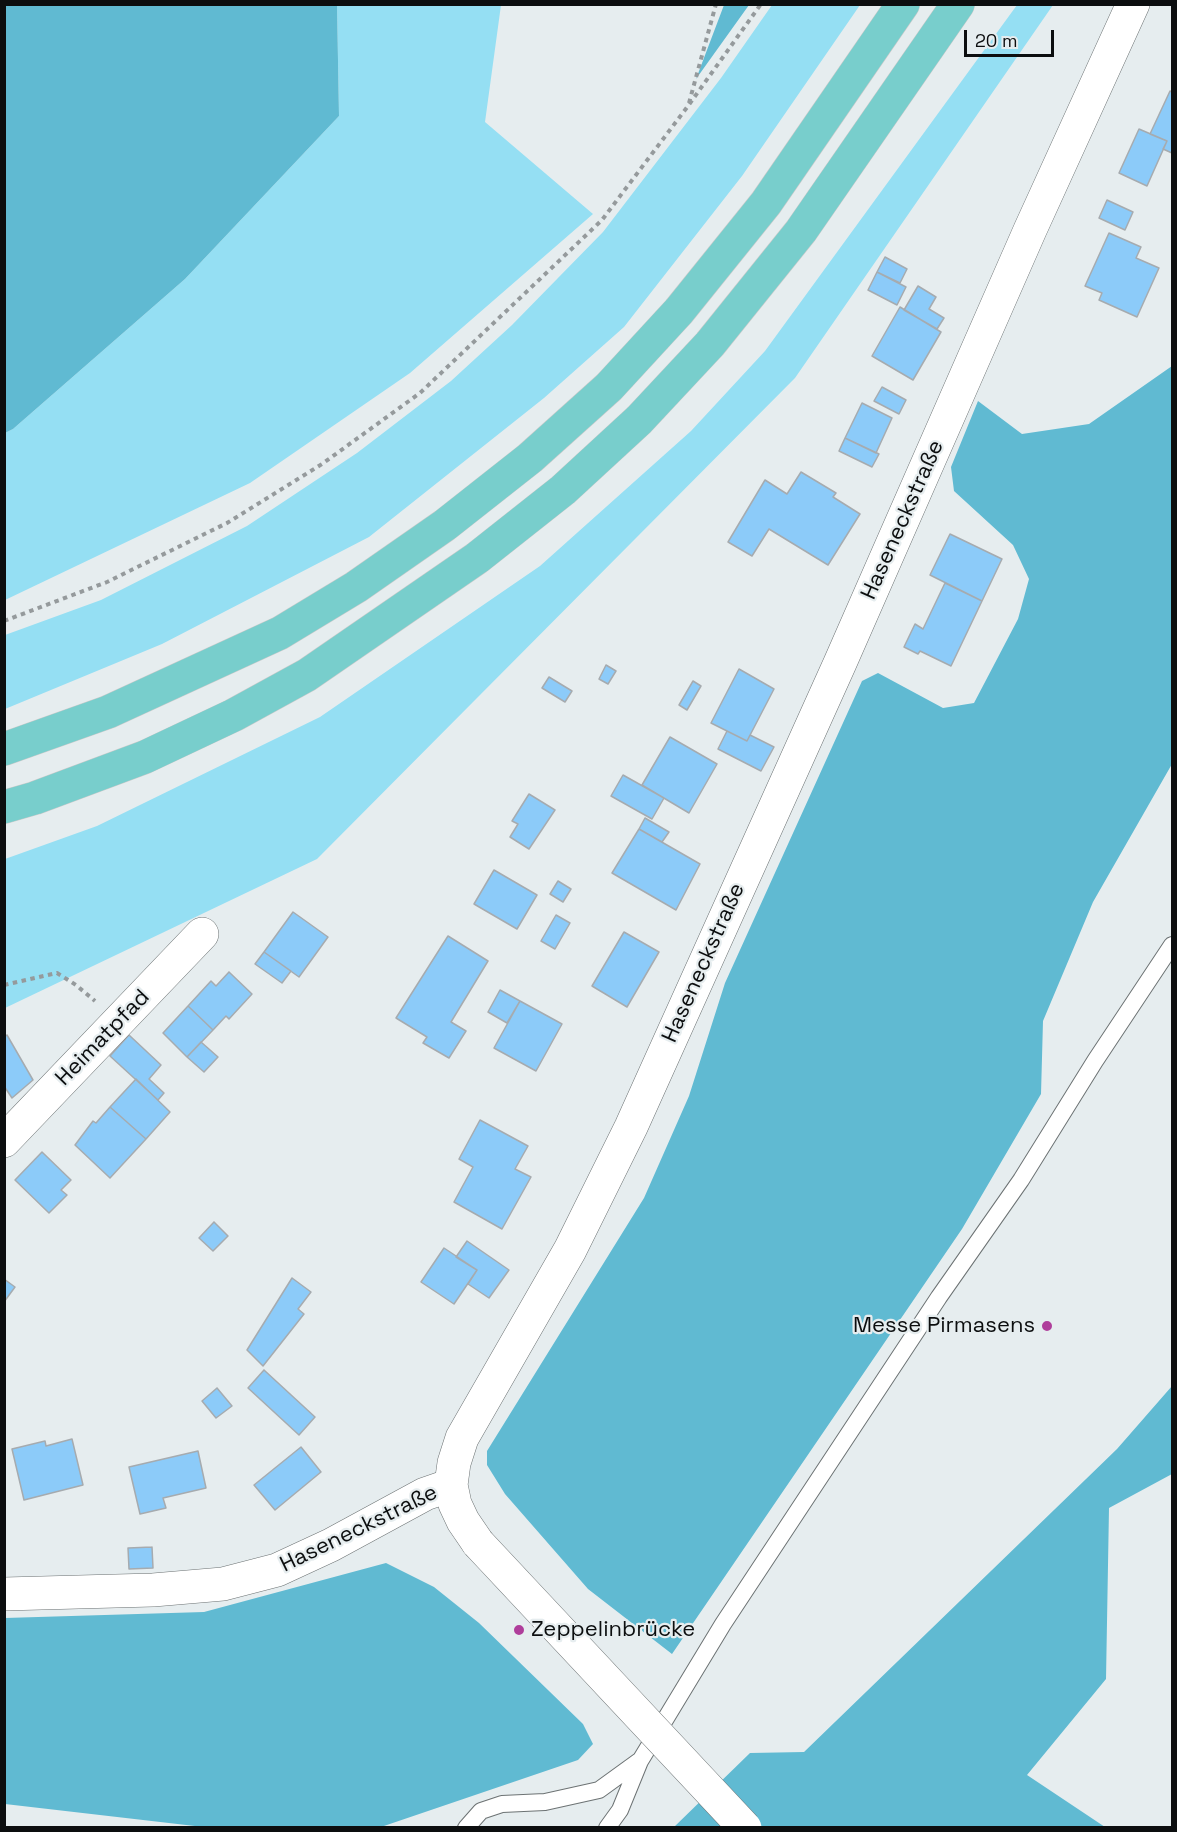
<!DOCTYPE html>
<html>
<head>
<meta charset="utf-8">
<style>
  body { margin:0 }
  #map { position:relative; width:1177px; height:1832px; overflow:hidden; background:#e6edef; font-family:"Space Grotesk",sans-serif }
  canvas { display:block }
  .frame { position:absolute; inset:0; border:6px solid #0c0e0f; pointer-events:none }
  .scale { position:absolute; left:964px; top:30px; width:90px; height:27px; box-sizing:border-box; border:3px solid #0c0e0f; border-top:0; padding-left:8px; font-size:18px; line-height:21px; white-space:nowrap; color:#0c0e0f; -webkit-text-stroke:4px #e6edef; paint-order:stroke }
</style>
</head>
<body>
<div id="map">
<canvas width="1177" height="1832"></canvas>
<div class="frame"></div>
<div class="scale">20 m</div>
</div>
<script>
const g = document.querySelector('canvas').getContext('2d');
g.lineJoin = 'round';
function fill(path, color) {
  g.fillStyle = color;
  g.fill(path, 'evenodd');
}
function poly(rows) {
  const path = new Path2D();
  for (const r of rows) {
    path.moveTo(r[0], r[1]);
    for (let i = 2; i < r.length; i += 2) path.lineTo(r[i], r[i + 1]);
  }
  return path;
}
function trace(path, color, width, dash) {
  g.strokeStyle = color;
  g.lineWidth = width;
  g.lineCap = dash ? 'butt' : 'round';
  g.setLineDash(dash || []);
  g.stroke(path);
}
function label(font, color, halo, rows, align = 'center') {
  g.font = font + ' "Space Grotesk",sans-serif';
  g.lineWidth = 4.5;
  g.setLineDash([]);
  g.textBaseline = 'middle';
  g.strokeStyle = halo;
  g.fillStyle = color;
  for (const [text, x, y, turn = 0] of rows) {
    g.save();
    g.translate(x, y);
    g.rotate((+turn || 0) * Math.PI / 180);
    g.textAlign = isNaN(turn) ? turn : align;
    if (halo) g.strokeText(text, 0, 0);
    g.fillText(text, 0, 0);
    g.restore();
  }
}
fill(poly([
  [337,5,501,5,485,122,593,214,410,373,250,483,5,600,5,433,13,429,185,279,339,116],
  [772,5,860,5,742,176,624,327,544,398,369,537,162,644,5,709,5,635,101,600,247,526,357,453,451,381,512,325,603,232,721,78],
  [1017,5,1053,5,795,378,317,859,5,1008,5,859,97,826,320,717,540,566,691,431,765,351]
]), '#95dff3');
fill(poly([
  [4,5,337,5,339,116,185,279,13,429,5,433],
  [724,5,749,5,696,79],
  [1172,366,1172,764,1093,902,1043,1021,1041,1094,962,1229,672,1654,588,1589,505,1494,487,1465,487,1451,644,1198,689,1096,725,983,862,681,878,673,943,708,974,703,1018,619,1029,579,1013,545,954,491,951,467,978,401,1022,434,1089,424],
  [1172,1386,1172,1474,1109,1508,1106,1679,1027,1775,1105,1827,673,1828,750,1753,804,1752,1117,1449],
  [386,1563,434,1587,479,1623,583,1724,593,1744,578,1760,381,1827,212,1828,5,1804,5,1618,204,1612]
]), '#60bad2');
const building = poly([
  [1170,91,1172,92,1172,153,1163,149,1167,141,1150,134,1170,91],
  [1139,129,1167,141,1147,186,1119,173,1139,129],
  [1107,200,1133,212,1125,230,1099,218,1107,200],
  [1109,233,1141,247,1136,258,1159,268,1137,317,1099,300,1102,293,1085,286,1109,233],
  [885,257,907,269,900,283,877,272,885,257],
  [877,272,906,287,897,305,868,290,877,272],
  [918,286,936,297,929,309,944,318,937,329,904,310,918,286],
  [900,307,941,332,913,380,872,356,900,307],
  [882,387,906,400,899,414,874,401,882,387],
  [862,403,892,418,876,453,845,438,862,403],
  [845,438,879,454,872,467,839,451,845,438],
  [801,472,836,493,833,497,860,514,828,565,769,529,752,556,728,542,765,480,787,494,801,472],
  [950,534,1002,559,982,601,930,575,950,534],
  [945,583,982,601,951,666,920,651,918,654,904,647,915,624,923,629,945,583],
  [606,665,616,671,608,684,599,679,606,665],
  [739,669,774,689,747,741,711,723,739,669],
  [549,677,572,691,565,702,542,688,549,677],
  [693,681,701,686,687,710,679,705,693,681],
  [727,731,747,741,750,735,774,747,761,771,718,749,727,731],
  [670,737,717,764,689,813,642,785,670,737],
  [623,775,664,798,652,819,611,796,623,775],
  [529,794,555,810,529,849,510,837,518,824,512,821,529,794],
  [645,818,669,832,662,842,639,829,645,818],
  [639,829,700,864,676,910,612,873,639,829],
  [494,870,537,895,517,929,474,904,494,870],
  [558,881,571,889,563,902,550,894,558,881],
  [293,912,328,937,299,977,264,952,293,912],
  [556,915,570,923,555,949,541,941,556,915],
  [624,932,659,952,627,1007,592,986,624,932],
  [448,936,488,961,451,1022,466,1031,449,1058,423,1043,427,1037,396,1018,448,936],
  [264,952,291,971,282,983,255,964,264,952],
  [229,972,252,994,229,1019,226,1016,213,1030,188,1006,211,981,216,986,229,972],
  [500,990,520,1001,507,1023,488,1012,500,990],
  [520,1001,562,1024,536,1071,494,1048,520,1001],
  [188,1006,213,1030,187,1057,163,1033,188,1006],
  [7,1035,33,1080,12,1098,4,1086,4,1037,7,1035],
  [129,1035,161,1065,149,1079,164,1093,158,1100,110,1056,129,1035],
  [201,1042,218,1057,204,1072,187,1057,201,1042],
  [136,1079,170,1112,146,1139,110,1107,136,1079],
  [110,1107,146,1139,110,1178,75,1145,93,1121,96,1123,110,1107],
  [480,1120,528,1146,515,1169,531,1177,502,1229,454,1202,473,1167,459,1159,480,1120],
  [42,1152,71,1180,61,1190,67,1195,49,1213,15,1180,42,1152],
  [214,1222,228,1236,213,1251,199,1238,214,1222],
  [467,1241,509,1270,489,1298,468,1284,477,1270,456,1257,467,1241],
  [444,1248,477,1270,454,1304,421,1282,444,1248],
  [292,1278,311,1292,298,1309,304,1314,263,1366,247,1350,292,1278],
  [4,1279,15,1287,4,1302,4,1279],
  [264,1370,315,1417,299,1435,248,1388,264,1370],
  [217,1388,232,1406,216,1418,202,1401,217,1388],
  [72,1439,83,1485,24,1500,12,1449,45,1441,46,1446,72,1439],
  [301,1447,321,1472,275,1510,254,1485,301,1447],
  [198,1451,206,1488,163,1498,166,1508,140,1514,129,1467,198,1451],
  [152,1547,153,1568,129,1569,128,1548,152,1547]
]);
fill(building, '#8ccbf9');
trace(building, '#a6abaf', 1.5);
const service = poly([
  [466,1828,481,1811,502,1804,545,1802,599,1790,639,1761],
  [607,1828,620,1810,640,1761,723,1624,939,1297,1021,1180,1095,1061,1172,945]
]);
const minor = poly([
  [4,1141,202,934],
  [478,1543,463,1521,455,1504,451,1485,454,1463,462,1438,570,1250,631,1127,840,663,1030,230,1133,4],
  [4,1594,153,1590,223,1584,277,1570,331,1545,425,1494,451,1485]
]);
const trunk = poly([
  [4,749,108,712,280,633,356,587,445,525,530,458,609,387,679,311,766,203,903,4],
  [4,807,35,798,145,757,234,715,307,675,477,558,563,490,639,420,710,344,801,231,958,4]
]);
trace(service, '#6c7273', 18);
trace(minor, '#6c7273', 34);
trace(trunk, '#cacaca', 34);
trace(poly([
  [689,103,716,4],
  [4,621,107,582,227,523,322,464,420,393,602,220,688,106,761,4],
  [4,985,57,973,76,985,95,1001]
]), '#959a9c', 4, [4.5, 4.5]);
trace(service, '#fff', 16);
trace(minor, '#fff', 33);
trace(trunk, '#78cecc', 33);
const minorBridge = poly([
  [478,1543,745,1828]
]);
trace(minorBridge, '#6c7273', 34, []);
trace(minorBridge, '#fff', 33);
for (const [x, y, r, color] of [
  [1047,1326,6,"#af3e9b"],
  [519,1630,6,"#af3e9b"]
]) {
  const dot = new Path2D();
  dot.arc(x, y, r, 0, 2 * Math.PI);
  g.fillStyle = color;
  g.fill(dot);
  trace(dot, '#e6edef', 2);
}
label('22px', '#0c0e0f', '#e6edef', [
  ["Haseneckstraße",903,520,-66],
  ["Haseneckstraße",704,963,-66],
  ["Heimatpfad",103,1038,-46],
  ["Haseneckstraße",359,1529,-26]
]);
label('22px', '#0c0e0f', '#e6edef', [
  ["Messe Pirmasens",1035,1326],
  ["Zeppelinbrücke",531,1630,"left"]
], 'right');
</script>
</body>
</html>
